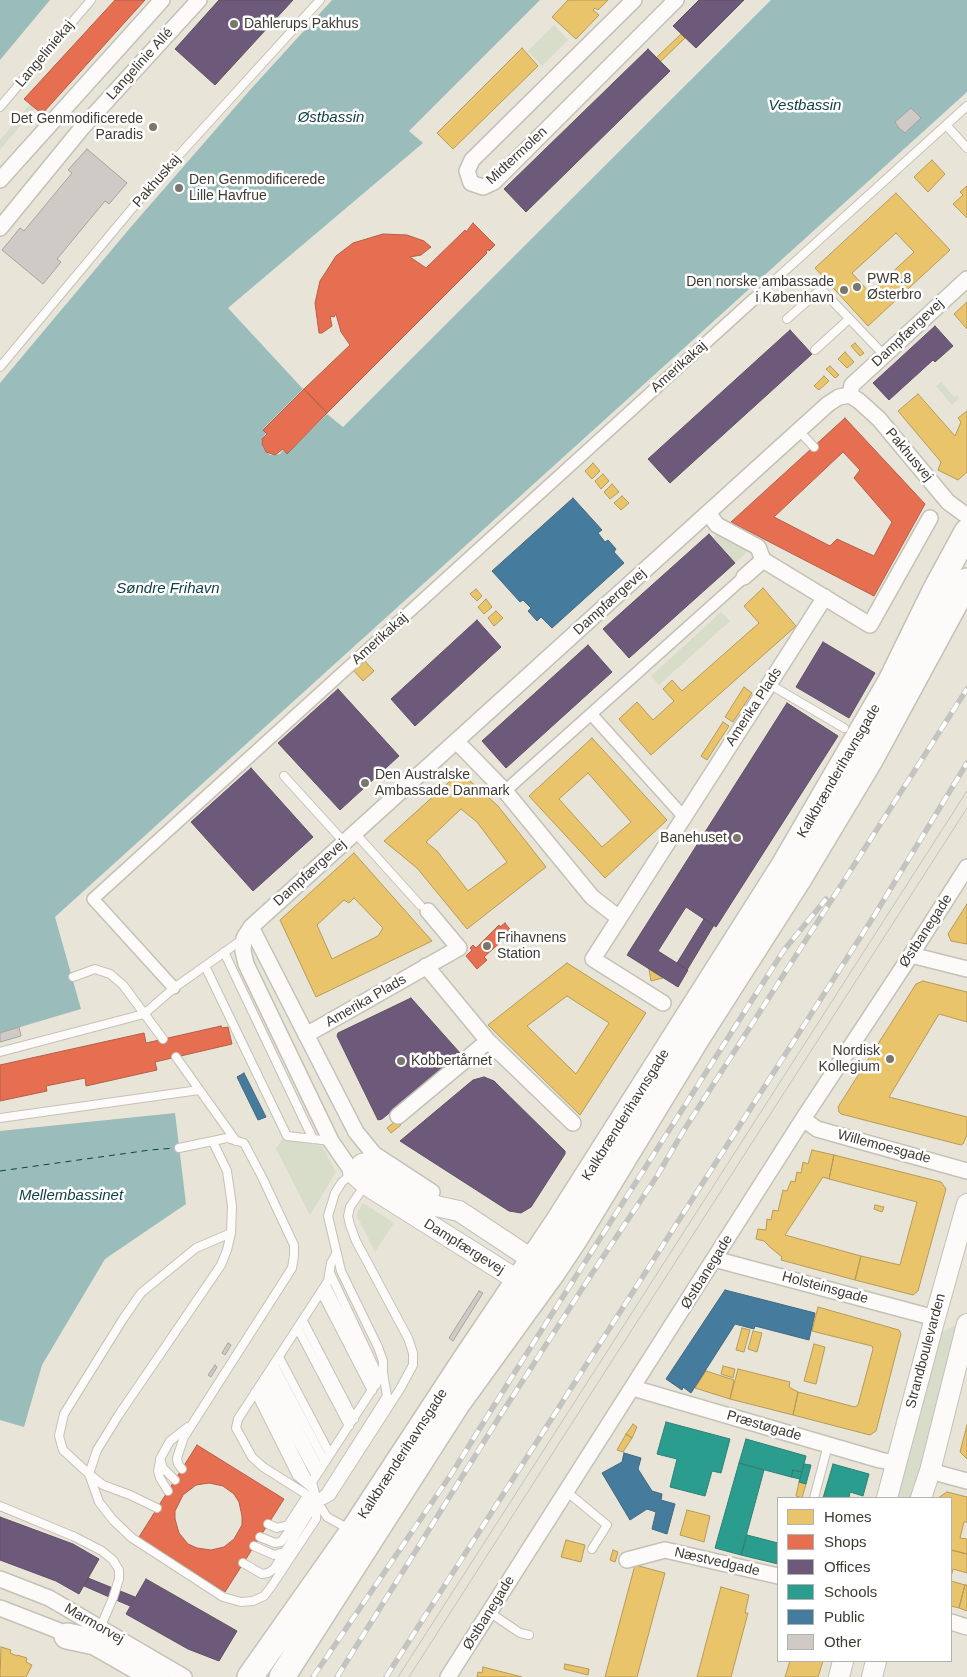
<!DOCTYPE html>
<html>
<head>
<meta charset="utf-8">
<style>
  body { margin:0 }
  #map { position:relative; width:967px; height:1677px; overflow:hidden; background:#e8e4d8; font-family:Helvetica,sans-serif }
  canvas { display:block }
  .legend { position:absolute; left:777px; top:1497px; width:175px; height:165px; box-sizing:border-box; background:#fff; border:1px solid #b1b1ad; margin:0; padding:6px 9px; list-style:none; font-size:15px; color:#3d3b32 }
  .legend li { display:flex; align-items:center; gap:10px; height:25px }
  .legend b { width:25px; border:1px solid #b1b1ad }
</style>
</head>
<body>
<div id="map">
<canvas width="967" height="1677"></canvas>
<ul class="legend">
<li><b style="height:14px;background:#e9c46a"></b>Homes</li>
<li><b style="height:14px;background:#e76f51"></b>Shops</li>
<li><b style="height:14px;background:#6d597a"></b>Offices</li>
<li><b style="height:14px;background:#2a9d8f"></b>Schools</li>
<li><b style="height:14px;background:#457b9d"></b>Public</li>
<li><b style="height:14px;background:#cfcac6"></b>Other</li>
</ul>
</div>
<script>
const g = document.querySelector('canvas').getContext('2d');
g.lineJoin = 'round';
function fill(path, color) {
  g.fillStyle = color;
  g.fill(path, 'evenodd');
}
function poly(rows) {
  const path = new Path2D();
  for (const r of rows) {
    path.moveTo(r[0], r[1]);
    for (let i = 2; i < r.length; i += 2) path.lineTo(r[i], r[i + 1]);
  }
  return path;
}
function trace(path, color, width, dash) {
  g.strokeStyle = color;
  g.lineWidth = width;
  g.lineCap = dash ? 'butt' : 'round';
  g.setLineDash(dash || []);
  g.stroke(path);
}
function label(font, color, halo, rows, align = 'center') {
  g.font = font + ' Helvetica,sans-serif';
  g.lineWidth = 5;
  g.setLineDash([]);
  g.textBaseline = 'middle';
  g.strokeStyle = halo;
  g.fillStyle = color;
  for (const [text, x, y, turn = 0] of rows) {
    g.save();
    g.translate(x, y);
    g.rotate((+turn || 0) * Math.PI / 180);
    g.textAlign = isNaN(turn) ? turn : align;
    if (halo) g.strokeText(text, 0, 0);
    g.fillText(text, 0, 0);
    g.restore();
  }
}
fill(poly([
  [554,25,568,40,542,66,528,51],
  [30,104,35,108,0,150,0,140],
  [941,382,954,397,957,395,959,398,952,405,936,386],
  [716,533,749,550,735,563,714,538],
  [721,612,730,621,659,685,651,676],
  [282,1139,322,1146,336,1172,310,1215,276,1149],
  [363,1203,394,1223,375,1252,357,1216,358,1211],
  [955,1325,961,1327,915,1498,892,1498,935,1336]
]), '#d8ddca');
fill(poly([
  [0,0,50,0,0,60],
  [332,0,540,0,409,131,423,143,228,308,303,389,263,429,266,433,261,441,263,448,270,455,280,454,283,450,287,454,327,414,343,427,771,0,967,0,967,92,55,917,81,1009,0,1033,0,383,130,228,250,90],
  [175,1113,186,1204,105,1259,42,1365,24,1427,0,1420,0,1131]
]), '#9abdbc');
const homes = poly([
  [568,0,608,0,598,10,595,8,593,10,599,15,576,39,552,17,568,0],
  [681,34,685,38,660,62,656,58,681,34],
  [522,48,538,66,453,149,437,133,522,48],
  [932,160,945,174,928,192,914,177,932,160],
  [967,186,967,218,953,204,963,195,960,192,967,186],
  [896,193,950,250,868,326,815,268,896,193],
  [896,233,914,252,870,293,852,273,896,233],
  [967,302,967,329,954,314,967,302],
  [855,343,864,353,860,356,851,346,855,343],
  [845,352,854,362,847,368,838,359,845,352],
  [830,366,839,375,835,378,826,369,830,366],
  [824,376,829,381,819,390,814,386,824,376],
  [918,394,955,436,961,422,958,418,967,411,967,472,958,480,938,470,941,462,898,411,918,394],
  [593,463,600,471,592,479,585,471,593,463],
  [603,474,609,481,601,489,595,481,603,474],
  [612,484,619,492,610,499,604,492,612,484],
  [622,496,629,503,621,510,614,503,622,496],
  [763,588,796,626,651,755,619,719,637,702,653,720,674,701,663,689,672,680,682,691,759,623,744,606,763,588],
  [476,589,482,596,477,601,470,594,476,589],
  [486,599,492,607,484,614,478,607,486,599],
  [496,611,503,618,494,626,488,618,496,611],
  [364,660,374,671,363,681,353,670,364,660],
  [744,687,752,693,733,722,725,717,744,687],
  [723,722,729,726,707,760,701,756,723,722],
  [592,738,667,820,605,878,529,796,592,738],
  [588,773,631,822,602,847,559,799,588,773],
  [460,772,498,806,546,867,467,929,417,868,384,841,460,772],
  [461,809,477,822,507,862,468,891,437,851,426,842,461,809],
  [354,853,432,941,316,997,280,920,354,853],
  [354,898,383,928,378,936,332,959,317,925,344,900,349,903,354,898],
  [967,904,967,944,951,941,948,934,967,904],
  [567,963,646,1013,580,1115,488,1025,567,963],
  [567,996,609,1023,576,1074,527,1026,567,996],
  [649,969,663,978,651,981,649,969],
  [923,981,967,992,967,1022,939,1014,889,1097,967,1117,967,1135,963,1144,961,1145,841,1114,839,1112,838,1107,916,984,923,981],
  [397,1120,401,1125,391,1133,387,1128,397,1120],
  [812,1150,834,1155,829,1179,823,1177,785,1235,861,1256,855,1280,781,1260,782,1257,771,1248,764,1241,756,1239,758,1229,766,1230,767,1219,771,1220,773,1210,778,1211,783,1190,787,1191,791,1181,795,1182,797,1172,801,1173,803,1162,808,1164,812,1150],
  [834,1155,941,1182,946,1189,918,1291,913,1295,855,1280,861,1256,900,1265,917,1202,829,1179,834,1155],
  [875,1205,884,1207,882,1212,874,1209,875,1205],
  [818,1307,899,1330,901,1334,876,1431,870,1435,793,1415,798,1392,855,1407,858,1405,873,1349,872,1346,812,1331,818,1307],
  [742,1328,750,1330,744,1352,736,1350,742,1328],
  [753,1331,762,1333,757,1352,748,1349,753,1331],
  [814,1344,825,1347,816,1384,804,1381,814,1344],
  [723,1366,735,1369,733,1378,721,1374,723,1366],
  [738,1369,790,1382,789,1387,798,1392,793,1415,730,1399,738,1369],
  [706,1371,734,1380,730,1399,695,1388,706,1371],
  [633,1424,637,1427,632,1438,626,1434,633,1424],
  [967,1425,967,1459,960,1452,967,1425],
  [626,1434,632,1438,623,1452,617,1450,626,1434],
  [799,1482,806,1484,802,1498,796,1496,799,1482],
  [947,1492,967,1497,967,1522,964,1522,960,1538,967,1539,967,1554,951,1550,951,1498,938,1498,947,1492],
  [687,1510,710,1516,704,1542,680,1535,687,1510],
  [566,1540,585,1545,581,1562,561,1557,566,1540],
  [613,1550,618,1552,615,1562,610,1560,613,1550],
  [951,1550,967,1554,967,1573,953,1569,951,1577,951,1550],
  [635,1565,665,1573,637,1677,605,1677,635,1565],
  [951,1581,965,1585,959,1608,951,1606,951,1581],
  [965,1585,967,1585,967,1611,959,1608,965,1585],
  [721,1587,749,1595,745,1613,748,1613,731,1677,697,1677,721,1587],
  [1,1647,11,1650,10,1653,17,1656,17,1655,27,1658,26,1662,32,1665,26,1677,0,1677,1,1647],
  [790,1661,823,1661,818,1677,785,1677,790,1661],
  [565,1664,589,1669,588,1675,564,1669,565,1664],
  [483,1667,522,1677,477,1677,478,1672,482,1673,483,1667]
]);
fill(homes, '#e9c46a');
trace(homes, '#b59b59', 1);
const shops = poly([
  [115,0,145,0,42,114,24,99,115,0],
  [473,223,495,245,489,251,488,249,486,252,487,253,327,413,304,389,350,345,341,332,336,314,334,317,330,316,332,326,322,333,319,333,315,303,320,281,336,256,353,243,383,234,407,235,424,241,431,247,421,255,410,257,426,268,465,230,466,232,473,223],
  [304,389,327,413,287,454,283,449,275,455,266,452,262,444,262,439,267,434,263,430,304,389],
  [845,418,925,504,874,596,731,522,845,418],
  [843,452,860,470,854,478,892,522,874,556,837,539,830,546,774,517,843,452],
  [505,923,512,932,484,957,487,960,477,969,466,956,472,950,470,948,473,945,476,948,499,925,500,927,505,923],
  [221,1026,222,1028,228,1027,232,1044,155,1062,157,1070,86,1086,85,1078,46,1086,47,1091,0,1101,0,1065,144,1033,146,1043,221,1026],
  [197,1445,284,1499,225,1592,139,1537,197,1445],
  [209,1483,223,1486,234,1494,239,1502,242,1516,242,1525,234,1539,224,1547,211,1550,197,1548,188,1544,179,1533,175,1519,175,1511,183,1495,196,1485,209,1483]
]);
fill(shops, '#e76f51');
trace(shops, '#b45f48', 1);
const offices = poly([
  [219,0,293,0,215,85,175,49,219,0],
  [699,0,744,0,696,48,673,26,699,0],
  [648,49,670,71,526,212,504,189,648,49],
  [935,326,953,346,935,362,933,360,889,400,873,383,935,326],
  [790,330,812,354,670,483,648,459,790,330],
  [709,534,735,563,629,658,603,629,709,534],
  [477,620,501,647,415,726,391,699,477,620],
  [823,642,875,673,849,718,796,687,823,642],
  [588,645,612,672,506,768,482,741,588,645],
  [338,689,399,756,340,810,278,743,338,689],
  [787,703,838,736,716,927,686,907,658,951,688,970,678,987,627,955,787,703],
  [251,768,313,837,253,891,191,822,251,768],
  [704,919,714,925,687,970,677,963,704,919],
  [411,998,460,1053,458,1057,382,1119,378,1120,337,1036,338,1033,411,998],
  [484,1077,494,1081,565,1151,565,1154,531,1207,521,1213,509,1211,400,1141,473,1080,484,1077],
  [0,1517,73,1544,99,1559,79,1594,56,1581,0,1560,0,1517],
  [88,1578,135,1597,130,1606,84,1586,88,1578],
  [146,1579,237,1631,219,1661,188,1649,126,1614,146,1579]
]);
fill(offices, '#6d597a');
trace(offices, '#5f5064', 1);
const schools = poly([
  [666,1422,730,1439,721,1473,712,1471,705,1496,670,1487,677,1459,657,1454,666,1422],
  [746,1439,806,1456,802,1472,793,1470,791,1477,739,1463,746,1439],
  [739,1463,764,1470,741,1555,715,1548,739,1463],
  [804,1464,811,1465,806,1484,799,1482,804,1464],
  [833,1464,869,1474,863,1496,850,1492,849,1498,823,1498,833,1464],
  [793,1470,802,1472,800,1479,791,1477,793,1470],
  [747,1535,778,1543,778,1564,741,1555,747,1535]
]);
fill(schools, '#2a9d8f');
trace(schools, '#308073', 1);
const public = poly([
  [573,498,602,530,598,533,605,542,608,540,616,549,614,552,624,563,552,628,541,617,537,621,528,611,531,608,523,600,520,602,492,571,573,498],
  [244,1073,266,1117,258,1120,237,1077,244,1073],
  [725,1290,815,1313,809,1340,755,1326,754,1329,735,1324,691,1393,683,1387,682,1390,666,1379,725,1290],
  [624,1453,641,1458,638,1469,652,1491,662,1494,661,1500,675,1504,667,1534,652,1529,656,1512,647,1509,630,1520,602,1473,622,1462,624,1453]
]);
fill(public, '#457b9d');
trace(public, '#43687d', 1);
trace(poly([
  [0,1171,150,1150,176,1148]
]), '#104144', 1, [6, 5]);
const building = poly([
  [911,108,921,118,905,133,899,128,895,122,911,108],
  [87,149,127,183,109,204,105,201,57,259,61,262,43,284,2,250,20,228,24,231,72,173,68,170,87,149],
  [19,1027,21,1036,0,1042,0,1033,19,1027],
  [479,1291,483,1293,453,1341,449,1338,479,1291],
  [228,1343,231,1345,225,1355,222,1353,228,1343],
  [215,1365,217,1367,211,1377,208,1375,215,1365]
]);
fill(building, '#cfcac6');
trace(building, '#a7a29f', 1);
const service = poly([
  [0,107,91,0],
  [946,125,967,148],
  [755,298,967,106],
  [787,319,821,289,884,355],
  [815,350,849,319],
  [0,367,150,187,320,0],
  [799,431,814,447],
  [769,684,844,728],
  [284,776,344,842],
  [355,833,420,905],
  [224,952,313,1139],
  [205,966,287,1136,331,1141],
  [73,977,95,969,110,974,123,985,163,1039],
  [0,1052,144,1014,174,988,243,939],
  [176,1057,236,1141],
  [0,1118,199,1090],
  [213,1142,227,1171,232,1206,231,1233,227,1250,221,1265,118,1416,97,1450,89,1474,99,1502,113,1520,132,1538,223,1597,241,1602,253,1601,264,1596,271,1587,316,1519,317,1501],
  [179,1148,227,1138,244,1143,262,1177,294,1245,294,1256,292,1268,184,1437,177,1458,178,1464,182,1469],
  [330,1273,380,1379],
  [326,1285,376,1385],
  [321,1292,372,1391],
  [303,1321,354,1419],
  [298,1329,349,1426],
  [279,1357,330,1454],
  [274,1365,325,1462],
  [269,1372,320,1470],
  [264,1379,316,1476],
  [260,1386,307,1478,312,1482],
  [255,1392,297,1476,313,1489],
  [160,1461,158,1471,160,1478,168,1491],
  [175,1480,163,1468,160,1459,170,1441,188,1427],
  [566,1491,607,1525,592,1549],
  [814,1498,828,1445],
  [317,1501,263,1467,252,1457,236,1428,238,1419,328,1281,331,1263,336,1254],
  [0,1506,75,1537,102,1551,113,1560,119,1570,119,1579,113,1598,100,1628],
  [157,1508,130,1495,103,1485,89,1474,63,1450,59,1436,64,1414,123,1319,141,1293,196,1248,231,1233],
  [268,1524,277,1528,288,1525,305,1499,313,1500],
  [349,1529,327,1517,317,1501,312,1482,383,1373,383,1361,378,1347,341,1271,328,1216,335,1193,342,1182,353,1173],
  [260,1537,275,1543,281,1542,307,1506,317,1501,324,1500,331,1496,400,1389,413,1365,413,1353,408,1338,356,1241,350,1225,348,1216,350,1207,365,1185],
  [254,1546,274,1555,284,1552],
  [243,1563,262,1574,268,1573,274,1569,317,1501,326,1492,387,1396,383,1373],
  [489,1612,520,1633,529,1635]
]);
const pedestrian = poly([
  [591,714,684,817],
  [505,791,744,577],
  [174,988,93,899,755,298]
]);
const minor = poly([
  [634,0,472,160,467,171,471,183,483,187,494,182,676,0],
  [0,180,162,0],
  [0,228,81,129,199,0],
  [850,395,859,401,879,419,948,502,967,516],
  [850,395,852,385,967,279],
  [708,513,717,525,758,547,763,560,870,625,930,518],
  [744,577,763,560],
  [456,741,505,791,592,897,619,918],
  [251,927,356,1132,374,1154,432,1192],
  [911,955,967,969],
  [426,966,488,1041,573,1123],
  [663,1003,593,959,825,597],
  [306,1035,459,948,428,911],
  [398,1116,488,1041],
  [803,1119,817,1129,967,1171],
  [353,1173,331,1141,246,964,243,951,244,938,251,927,828,404,839,397,850,395],
  [714,1259,935,1318],
  [633,1388,880,1460,896,1463],
  [930,1471,967,1481],
  [627,1560,665,1550,778,1576],
  [0,1579,49,1598,184,1677],
  [0,1608,57,1630,74,1640],
  [951,1622,967,1627],
  [448,1677,803,1119,911,955,967,867]
]);
const tertiary = poly([
  [530,1288,365,1184,353,1173,362,1164,366,1163,436,1206,459,1211,545,1268],
  [887,1498,935,1318,967,1204],
  [921,1498,930,1471,967,1324],
  [839,1677,843,1661],
  [872,1677,876,1661]
]);
const primary = poly([
  [67,1636,95,1642,156,1677],
  [250,1677,353,1531,465,1360,558,1222,783,867,891,681,935,591,967,532],
  [282,1677,457,1404,552,1273,574,1240,697,1038,798,880,870,760,967,581]
]);
trace(service, '#c4c1b7', 10);
trace(pedestrian, '#c4c1b7', 14);
trace(minor, '#c4c1b7', 18);
trace(tertiary, '#c4c1b7', 22);
trace(primary, '#c4c1b7', 28);
trace(service, '#fcfbf9', 8);
trace(pedestrian, '#fcfbf9', 11);
trace(minor, '#fcfbf9', 15);
trace(tertiary, '#fcfbf9', 20);
trace(primary, '#fcfbf9', 25);
trace(poly([
  [398,1677,967,791],
  [409,1677,967,808]
]), '#c3c3bf', 1);
const rail = poly([
  [313,1677,452,1473,520,1364,784,950,826,899],
  [337,1677,500,1416,593,1272,657,1176,684,1130,967,689],
  [386,1677,874,916,967,763]
]);
trace(rail, '#c3c3bf', 5.5);
trace(rail, '#fff', 4, [11]);
for (const [x, y, r, color] of [
  [234,24,5,"#79766c"],
  [153,127,5,"#79766c"],
  [179,188,5,"#79766c"],
  [857,287,5,"#79766c"],
  [844,290,5,"#79766c"],
  [365,783,5,"#79766c"],
  [737,838,5,"#79766c"],
  [487,946,5,"#79766c"],
  [890,1059,5,"#79766c"],
  [401,1061,5,"#79766c"]
]) {
  const dot = new Path2D();
  dot.arc(x, y, r, 0, 2 * Math.PI);
  g.fillStyle = color;
  g.fill(dot);
  trace(dot, '#fff', 2);
}
label('14px', '#3d3b32', '#fff', [
  ["Dahlerups Pakhus",244,24],
  ["Det Genmodificerede",143,119,"right"],
  ["Paradis",143,135,"right"],
  ["Den Genmodificerede",189,180],
  ["Lille Havfrue",189,196],
  ["PWR.8",867,279],
  ["Østerbro",867,295],
  ["Den norske ambassade",834,282,"right"],
  ["i København",834,298,"right"],
  ["Den Australske",375,775],
  ["Ambassade Danmark",375,791],
  ["Banehuset",727,838,"right"],
  ["Frihavnens",497,938],
  ["Station",497,954],
  ["Nordisk",880,1051,"right"],
  ["Kollegium",880,1067,"right"],
  ["Kobbertårnet",411,1061]
], 'left');
label('14px', '#3d3b32', '#fff', [
  ["Langeliniekaj",45,54,-50],
  ["Langelinie Allé",140,64,-48],
  ["Midtermolen",517,156,-43],
  ["Pakhuskaj",157,181,-49],
  ["Dampfærgevej",908,333,-43],
  ["Amerikakaj",679,367,-42],
  ["Pakhusvej",909,455,50],
  ["Dampfærgevej",610,602,-42],
  ["Amerikakaj",380,639,-42],
  ["Amerika Plads",754,707,-57],
  ["Kalkbrænderihavnsgade",839,771,-60],
  ["Dampfærgevej",310,873,-42],
  ["Østbanegade",926,931,-57],
  ["Amerika Plads",366,1001,-30],
  ["Kalkbrænderihavnsgade",626,1115,-58],
  ["Willemoesgade",884,1147,15],
  ["Dampfærgevej",464,1247,32],
  ["Østbanegade",707,1272,-58],
  ["Holsteinsgade",825,1288,15],
  ["Strandboulevarden",926,1351,-75],
  ["Præstøgade",764,1426,16],
  ["Kalkbrænderihavnsgade",403,1454,-57],
  ["Næstvedgade",717,1562,13],
  ["Østbanegade",489,1613,-58],
  ["Marmorvej",94,1624,30]
]);
label('italic 15px', '#104144', '#fff', [
  ["Vestbassin",805,106],
  ["Østbassin",331,118],
  ["Søndre Frihavn",168,589],
  ["Mellembassinet",71,1196]
]);
</script>
</body>
</html>
